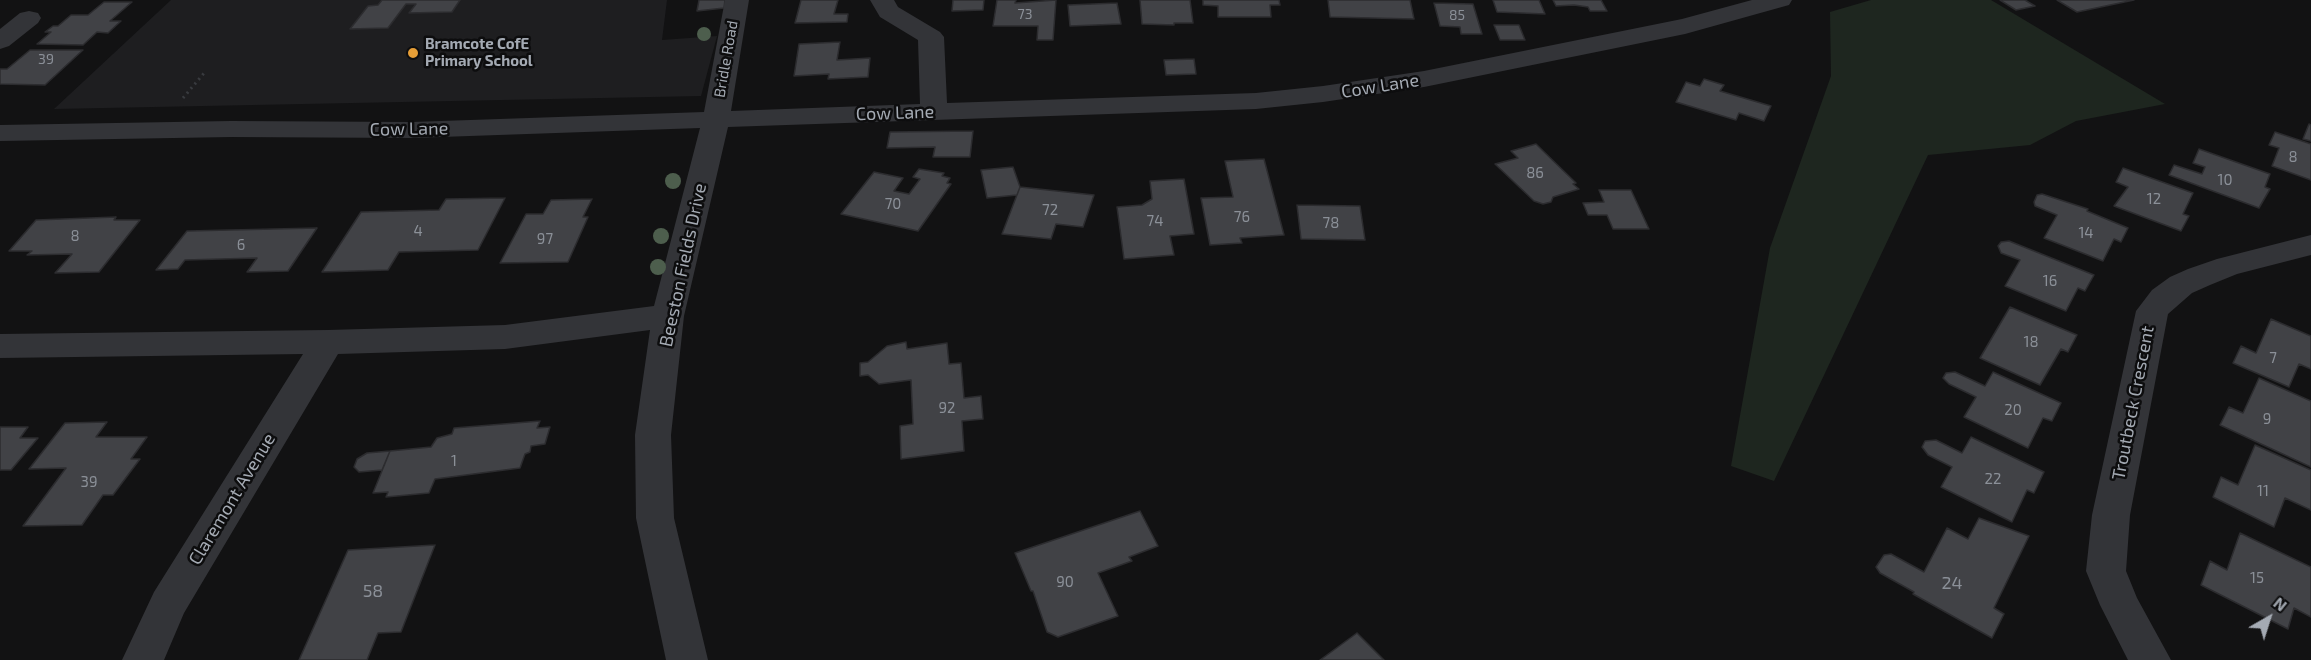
<!DOCTYPE html>
<html>
<head>
<meta charset="utf-8">
<style>
  body { margin:0 }
  #map { position:relative; width:2311px; height:660px; overflow:hidden; background:#121213; font-family:"Exo 2",sans-serif }
  canvas { display:block }
  .north { position:absolute; left:2239px; top:588px; width:60px; height:60px; -webkit-text-stroke:4px #0d0d0e; paint-order:stroke; rotate:39deg; font-size:16px; font-weight:700; line-height:24px; text-align:center; color:#a4aab3 }
  .north::after { content:''; display:block; margin:auto; width:21px; height:27px; background:#a4aab3; clip-path:polygon(50% 0,100% 100%,50% 72%,0 100%) }
</style>
</head>
<body>
<div id="map">
<canvas width="2311" height="660"></canvas>
<div class="north">N</div>
</div>
<script>
const g = document.querySelector('canvas').getContext('2d');
g.lineJoin = 'round';
function fill(path, color) {
  g.fillStyle = color;
  g.fill(path, 'evenodd');
}
function poly(rows) {
  const path = new Path2D();
  for (const r of rows) {
    path.moveTo(r[0], r[1]);
    for (let i = 2; i < r.length; i += 2) path.lineTo(r[i], r[i + 1]);
  }
  return path;
}
function trace(path, color, width, dash) {
  g.strokeStyle = color;
  g.lineWidth = width;
  g.lineCap = dash ? 'butt' : 'round';
  g.setLineDash(dash || []);
  g.stroke(path);
}
function label(font, color, halo, rows, align = 'center') {
  g.font = font + ' "Exo 2",sans-serif';
  g.lineWidth = 5;
  g.setLineDash([]);
  g.textBaseline = 'middle';
  g.strokeStyle = halo;
  g.fillStyle = color;
  for (const [text, x, y, turn = 0] of rows) {
    g.save();
    g.translate(x, y);
    g.rotate((+turn || 0) * Math.PI / 180);
    g.textAlign = isNaN(turn) ? turn : align;
    if (halo) g.strokeText(text, 0, 0);
    g.fillText(text, 0, 0);
    g.restore();
  }
}
fill(poly([
  [171,0,667,0,662,40,717,36,701,96,54,109]
]), '#1e1e20');
fill(poly([
  [1871,0,1991,0,2165,104,2076,121,2030,145,1928,155,1774,481,1731,466,1770,248,1831,76,1830,12]
]), '#1e261f');
const building = poly([
  [382,0,460,0,452,12,409,13,416,4,406,4,388,28,350,29,368,6,378,5,382,0],
  [699,0,725,0,724,8,697,11,699,0],
  [801,0,838,0,834,14,848,14,847,22,795,23,801,0],
  [953,0,984,0,983,10,952,11,953,0],
  [997,0,1016,0,1015,3,1056,0,1053,40,1037,40,1038,26,993,26,997,0],
  [1140,0,1190,0,1193,23,1174,23,1174,25,1142,24,1140,0],
  [1203,0,1279,0,1280,5,1270,5,1271,17,1218,17,1218,6,1203,5,1203,0],
  [1328,0,1410,0,1414,19,1330,17,1328,0],
  [1493,0,1539,0,1545,14,1497,12,1493,0],
  [1553,0,1601,0,1607,11,1590,11,1588,7,1574,5,1556,6,1553,0],
  [2000,0,2025,0,2035,6,2016,10,2000,0],
  [2057,0,2134,0,2077,12,2057,0],
  [104,2,132,2,110,21,121,21,108,33,97,32,83,45,37,44,51,32,45,32,53,26,58,26,71,15,88,15,104,2],
  [1117,3,1121,24,1070,26,1068,5,1117,3],
  [1434,3,1473,4,1482,34,1461,34,1460,27,1440,26,1434,3],
  [1494,25,1519,25,1525,40,1500,40,1494,25],
  [840,42,837,60,870,58,868,77,828,79,829,74,794,76,799,44,840,42],
  [30,50,83,50,45,85,0,84,0,69,7,69,30,50],
  [1194,59,1196,74,1166,75,1164,60,1194,59],
  [1704,79,1724,85,1720,91,1771,106,1764,121,1739,113,1736,120,1676,102,1686,82,1700,86,1704,79],
  [2309,124,2311,125,2311,141,2303,139,2309,124],
  [973,131,970,157,933,157,935,147,887,148,890,132,973,131],
  [2275,132,2311,144,2311,180,2272,166,2279,148,2269,145,2275,132],
  [1536,144,1576,183,1573,184,1579,189,1553,197,1551,202,1543,204,1534,201,1495,164,1518,158,1511,151,1536,144],
  [2199,149,2270,174,2265,187,2270,189,2259,208,2169,175,2174,165,2202,174,2205,167,2193,163,2199,149],
  [1264,159,1284,235,1240,238,1242,243,1210,245,1201,198,1233,197,1225,161,1264,159],
  [1013,167,1020,187,1017,195,987,198,981,170,1013,167],
  [2123,168,2193,193,2183,214,2189,216,2181,231,2114,206,2128,187,2116,182,2123,168],
  [919,169,944,173,942,176,950,178,947,183,951,184,918,231,841,214,874,172,903,178,894,191,909,194,920,179,913,177,919,169],
  [1184,179,1194,234,1170,236,1174,255,1124,259,1117,207,1142,205,1152,199,1150,181,1184,179],
  [1020,187,1094,195,1083,227,1056,224,1051,239,1002,234,1020,187],
  [1599,190,1631,190,1649,229,1613,229,1607,215,1588,215,1583,203,1604,202,1599,190],
  [2042,194,2088,209,2087,211,2128,228,2121,242,2114,239,2103,261,2044,238,2057,215,2035,206,2034,202,2037,195,2042,194],
  [505,198,478,250,399,252,388,270,322,272,361,212,439,210,446,199,505,198],
  [592,199,583,217,588,217,568,262,500,263,526,214,543,214,551,200,592,199],
  [1297,205,1360,206,1365,240,1301,239,1297,205],
  [116,217,114,220,140,220,99,272,55,273,72,254,27,255,32,251,9,251,36,220,116,217],
  [317,228,288,271,247,272,257,258,185,260,178,269,156,270,187,231,317,228],
  [2009,241,2094,275,2085,291,2078,288,2066,311,2005,286,2020,260,2001,253,1998,246,2001,242,2009,241],
  [2010,307,2077,335,2068,352,2061,349,2040,385,1980,358,2010,307],
  [2271,319,2311,336,2311,369,2299,364,2289,387,2233,363,2241,346,2256,353,2271,319],
  [906,342,907,349,947,343,949,364,961,363,964,398,981,396,983,419,962,421,964,451,901,459,900,426,913,424,911,380,879,384,868,375,860,376,860,363,868,362,887,346,906,342],
  [1955,372,1985,386,1993,372,2061,403,2052,421,2043,418,2028,448,1964,417,1976,397,1949,384,1943,378,1946,373,1955,372],
  [2259,378,2311,401,2311,467,2220,425,2229,407,2243,413,2259,378],
  [540,421,537,428,550,427,545,444,531,446,530,452,525,454,520,468,435,479,429,493,386,497,388,492,373,493,390,451,431,447,437,438,452,434,454,428,540,421],
  [107,422,96,437,147,437,131,459,140,459,113,495,103,495,82,525,23,526,66,468,29,469,65,423,107,422],
  [0,427,28,427,20,438,38,438,11,470,0,470,0,427],
  [1971,437,2044,472,2034,493,2027,490,2012,522,1941,487,1952,467,1928,455,1922,447,1925,441,1936,440,1962,453,1971,437],
  [2255,445,2311,470,2311,510,2285,498,2274,527,2213,497,2221,477,2238,485,2255,445],
  [390,451,382,470,359,472,354,467,357,459,367,453,390,451],
  [1140,511,1158,546,1129,557,1132,561,1098,573,1118,616,1058,637,1047,632,1033,591,1031,591,1015,553,1140,511],
  [1979,518,2029,536,1994,608,2004,614,1992,638,1913,594,1914,592,1880,573,1876,567,1884,555,1891,554,1924,572,1947,528,1968,539,1979,518],
  [2240,533,2311,567,2311,617,2294,608,2288,629,2201,585,2210,561,2227,570,2240,533],
  [435,545,401,632,378,633,367,660,299,660,348,550,435,545],
  [1357,633,1384,660,1320,660,1357,633]
]);
fill(building, '#414246');
trace(building, '#2c2c2f', 1.5);
trace(poly([
  [183,98,205,72]
]), '#393b3f', 3, [2, 4]);
fill(poly([
  [725,0,749,0,731,111,920,104,918,40,880,17,870,0,894,0,898,7,940,32,944,37,947,103,1256,93,1323,86,1424,71,1682,19,1752,0,1792,0,1789,5,1685,34,1424,87,1323,102,1256,109,728,127,684,316,671,435,674,518,708,660,666,660,636,518,635,435,650,330,505,349,338,354,184,613,164,660,122,660,154,592,303,354,0,358,0,334,328,330,505,325,654,306,700,128,412,138,231,137,0,141,0,125,231,121,412,122,704,112,725,0],
  [29,11,38,13,41,18,38,23,9,46,0,49,0,29,20,13,29,11],
  [2311,235,2311,255,2237,274,2210,285,2192,293,2168,314,2130,515,2126,571,2137,598,2171,660,2128,660,2100,605,2086,571,2092,515,2136,311,2152,290,2170,277,2188,269,2217,259,2311,235]
]), '#333438');
g.fillStyle = '#4d5e4d';
for (const [x, y, r] of [
  [704,34,7],
  [673,181,8],
  [661,236,8],
  [658,267,8]
]) {
  g.beginPath();
  g.arc(x, y, r, 0, 2 * Math.PI);
  g.fill();
}
for (const [x, y, r, color] of [
  [413,53,6,"#e69e37"]
]) {
  const dot = new Path2D();
  dot.arc(x, y, r, 0, 2 * Math.PI);
  g.fillStyle = color;
  g.fill(dot);
  trace(dot, '#0d0d0e', 2);
}
label('14px', '#8b9098', null, [
  ["73",1025,14],
  ["85",1457,15],
  ["39",46,59]
]);
label('bold 15px', '#a4aab3', '#0d0d0e', [
  ["Bramcote CofE",425,44],
  ["Primary School",425,61]
], 'left');
label('15px', '#a4aab3', '#0d0d0e', [
  ["Bridle Road",726,59,-80]
]);
label('15px', '#8b9098', null, [
  ["8",2293,157],
  ["86",1535,173],
  ["10",2225,180],
  ["12",2154,199],
  ["70",893,204],
  ["72",1050,210],
  ["76",1242,217],
  ["74",1155,221],
  ["78",1331,223],
  ["4",418,231],
  ["14",2086,233],
  ["8",75,236],
  ["97",545,239],
  ["6",241,245],
  ["16",2050,281],
  ["18",2031,342],
  ["7",2273,358],
  ["92",947,408],
  ["20",2013,410],
  ["9",2267,419],
  ["1",454,461],
  ["22",1993,479],
  ["39",89,482],
  ["11",2263,491],
  ["15",2257,578],
  ["90",1065,582]
]);
label('18px', '#a4aab3', '#0d0d0e', [
  ["Cow Lane",1380,86,-9],
  ["Cow Lane",895,113,-2],
  ["Cow Lane",409,129,-1],
  ["Beeston Fields Drive",683,265,-78],
  ["Troutbeck Crescent",2133,403,-79],
  ["Claremont Avenue",232,499,-59]
]);
label('18px', '#8b9098', null, [
  ["24",1952,583],
  ["58",373,591]
]);
</script>
</body>
</html>
